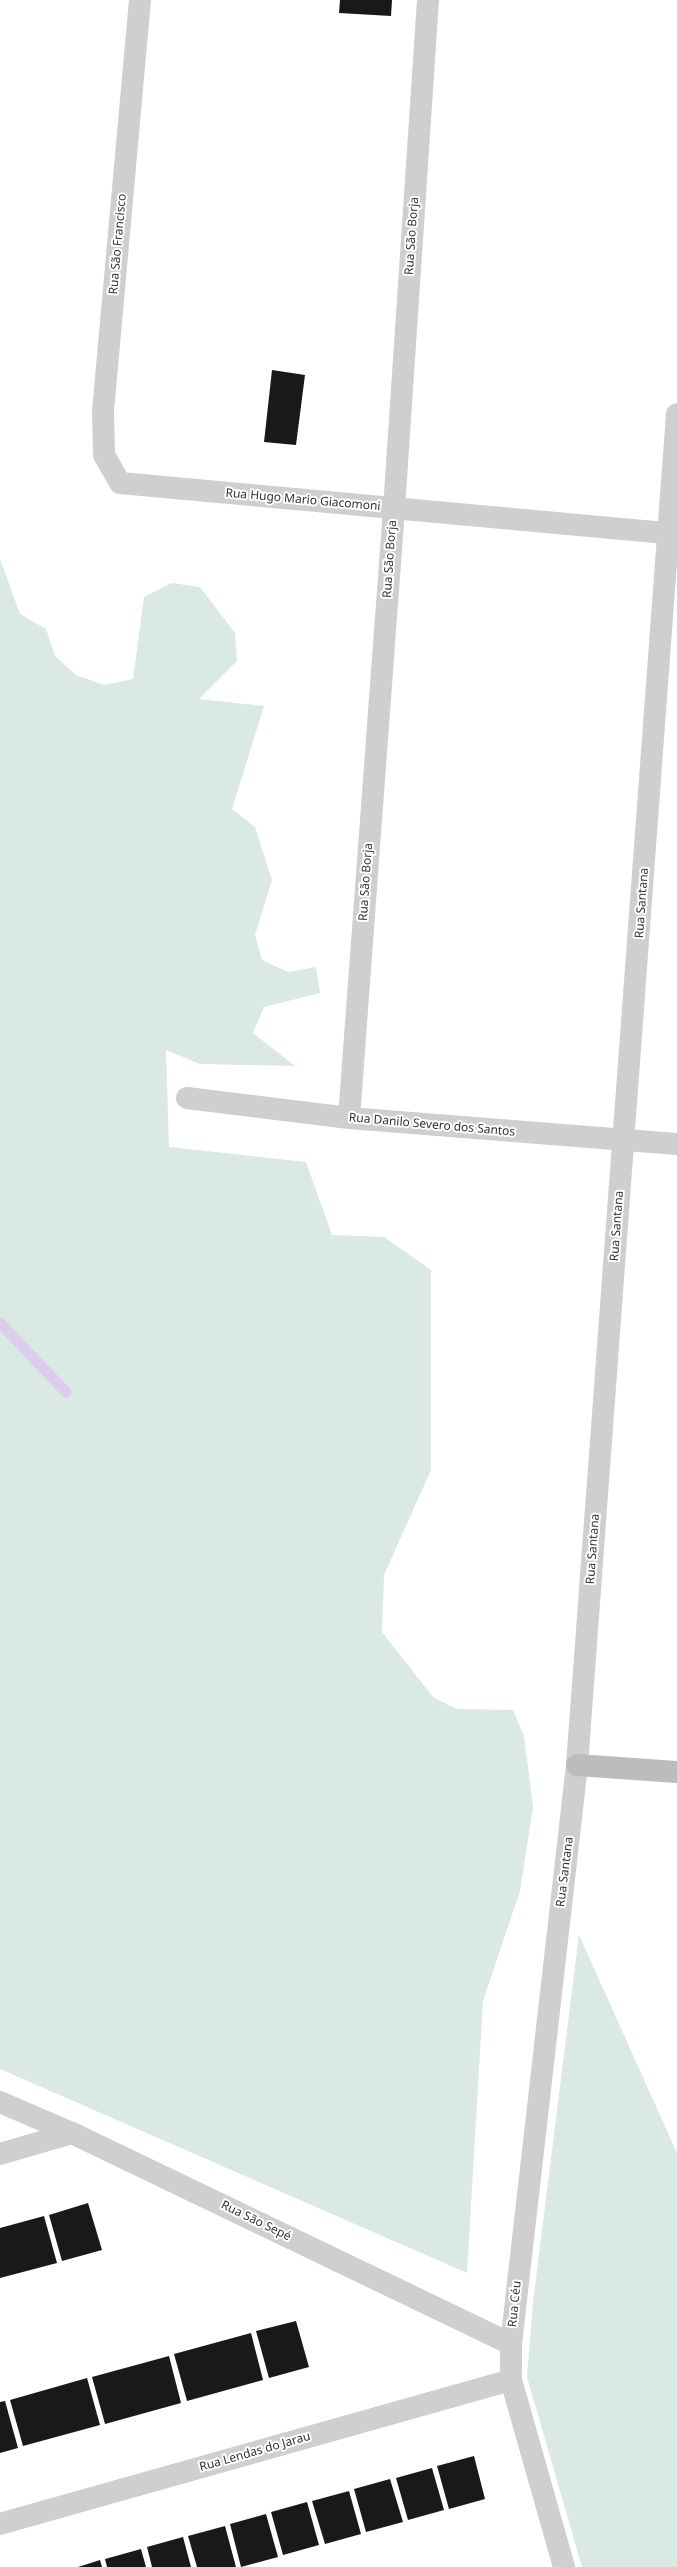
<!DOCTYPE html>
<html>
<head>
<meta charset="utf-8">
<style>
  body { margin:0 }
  canvas { display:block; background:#fff }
</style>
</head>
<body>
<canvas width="677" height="2567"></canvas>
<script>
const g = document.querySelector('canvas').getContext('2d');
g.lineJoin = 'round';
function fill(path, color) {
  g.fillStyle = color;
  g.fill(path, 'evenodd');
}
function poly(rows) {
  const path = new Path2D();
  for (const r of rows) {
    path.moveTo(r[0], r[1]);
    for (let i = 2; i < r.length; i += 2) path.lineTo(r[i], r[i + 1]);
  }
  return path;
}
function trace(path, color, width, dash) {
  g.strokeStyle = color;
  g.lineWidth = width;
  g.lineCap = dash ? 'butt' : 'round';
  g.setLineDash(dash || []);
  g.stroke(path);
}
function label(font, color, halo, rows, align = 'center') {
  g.font = font + ' "Noto Sans",sans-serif';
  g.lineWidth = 4;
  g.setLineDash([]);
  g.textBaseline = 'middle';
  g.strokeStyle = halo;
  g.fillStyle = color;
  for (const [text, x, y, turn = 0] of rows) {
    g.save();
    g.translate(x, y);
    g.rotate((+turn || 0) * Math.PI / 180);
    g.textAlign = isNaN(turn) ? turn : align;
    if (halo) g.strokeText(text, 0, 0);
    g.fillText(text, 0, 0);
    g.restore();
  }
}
fill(poly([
  [0,559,20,614,46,629,55,656,76,675,104,685,133,679,144,597,172,583,200,587,235,633,237,661,199,699,264,706,232,809,255,827,272,880,255,935,262,960,288,972,316,967,320,993,264,1007,253,1033,295,1066,200,1064,166,1050,169,1147,306,1162,332,1235,384,1237,431,1270,431,1470,384,1575,382,1632,433,1697,457,1709,513,1710,524,1736,533,1807,520,1891,483,2001,467,2273,0,2069],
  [579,1935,677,2153,677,2567,582,2567,527,2377,533,2302]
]), '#daeae2');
trace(poly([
  [0,1323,66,1392]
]), '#dccdef', 11);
fill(poly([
  [340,0,392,0,391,16,339,13],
  [272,370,305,375,296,445,264,442],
  [88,2203,102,2250,62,2261,49,2215],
  [44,2216,57,2263,0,2278,0,2228],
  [296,2321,309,2367,269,2378,256,2331],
  [251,2333,263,2380,187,2401,174,2354],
  [169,2356,181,2403,105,2424,92,2377],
  [87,2378,100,2425,23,2446,10,2400],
  [5,2401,18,2448,0,2453,0,2402],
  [474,2456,485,2499,449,2509,437,2466],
  [432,2468,444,2510,408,2520,396,2478],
  [390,2479,403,2522,366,2532,354,2489],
  [349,2491,361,2534,325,2544,312,2501],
  [307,2502,319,2545,283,2555,271,2512],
  [266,2514,278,2557,241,2567,230,2524],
  [225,2526,236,2567,197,2567,188,2536],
  [183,2537,191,2567,152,2567,147,2547],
  [141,2549,146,2567,107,2567,105,2559],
  [100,2560,102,2567,78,2567]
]), '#191919');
trace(poly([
  [140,0,103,411,104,455,120,483,677,534],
  [187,1098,349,1118,677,1144],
  [349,1118,394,509,428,0],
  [0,2102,72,2133,511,2344],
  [0,2154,72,2133],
  [0,2524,511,2380],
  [564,2567,511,2380,511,2344,577,1765,677,414]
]), '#cfcfcf', 22);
trace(poly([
  [577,1765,677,1772]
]), '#bcbcbc', 22);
label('12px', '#323232', '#fff', [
  ["Rua São Borja",412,236,-86],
  ["Rua São Francisco",118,244,-85],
  ["Rua Hugo Mario Giacomoni",303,500,5],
  ["Rua São Borja",390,559,-86],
  ["Rua São Borja",366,882,-86],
  ["Rua Santana",642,903,-86],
  ["Rua Danilo Severo dos Santos",432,1125,5],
  ["Rua Santana",617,1226,-86],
  ["Rua Santana",593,1549,-86],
  ["Rua Santana",565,1872,-83],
  ["Rua São Sepé",256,2221,26],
  ["Rua Céu",515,2304,-84],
  ["Rua Lendas do Jarau",255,2452,-16]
]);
</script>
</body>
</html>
